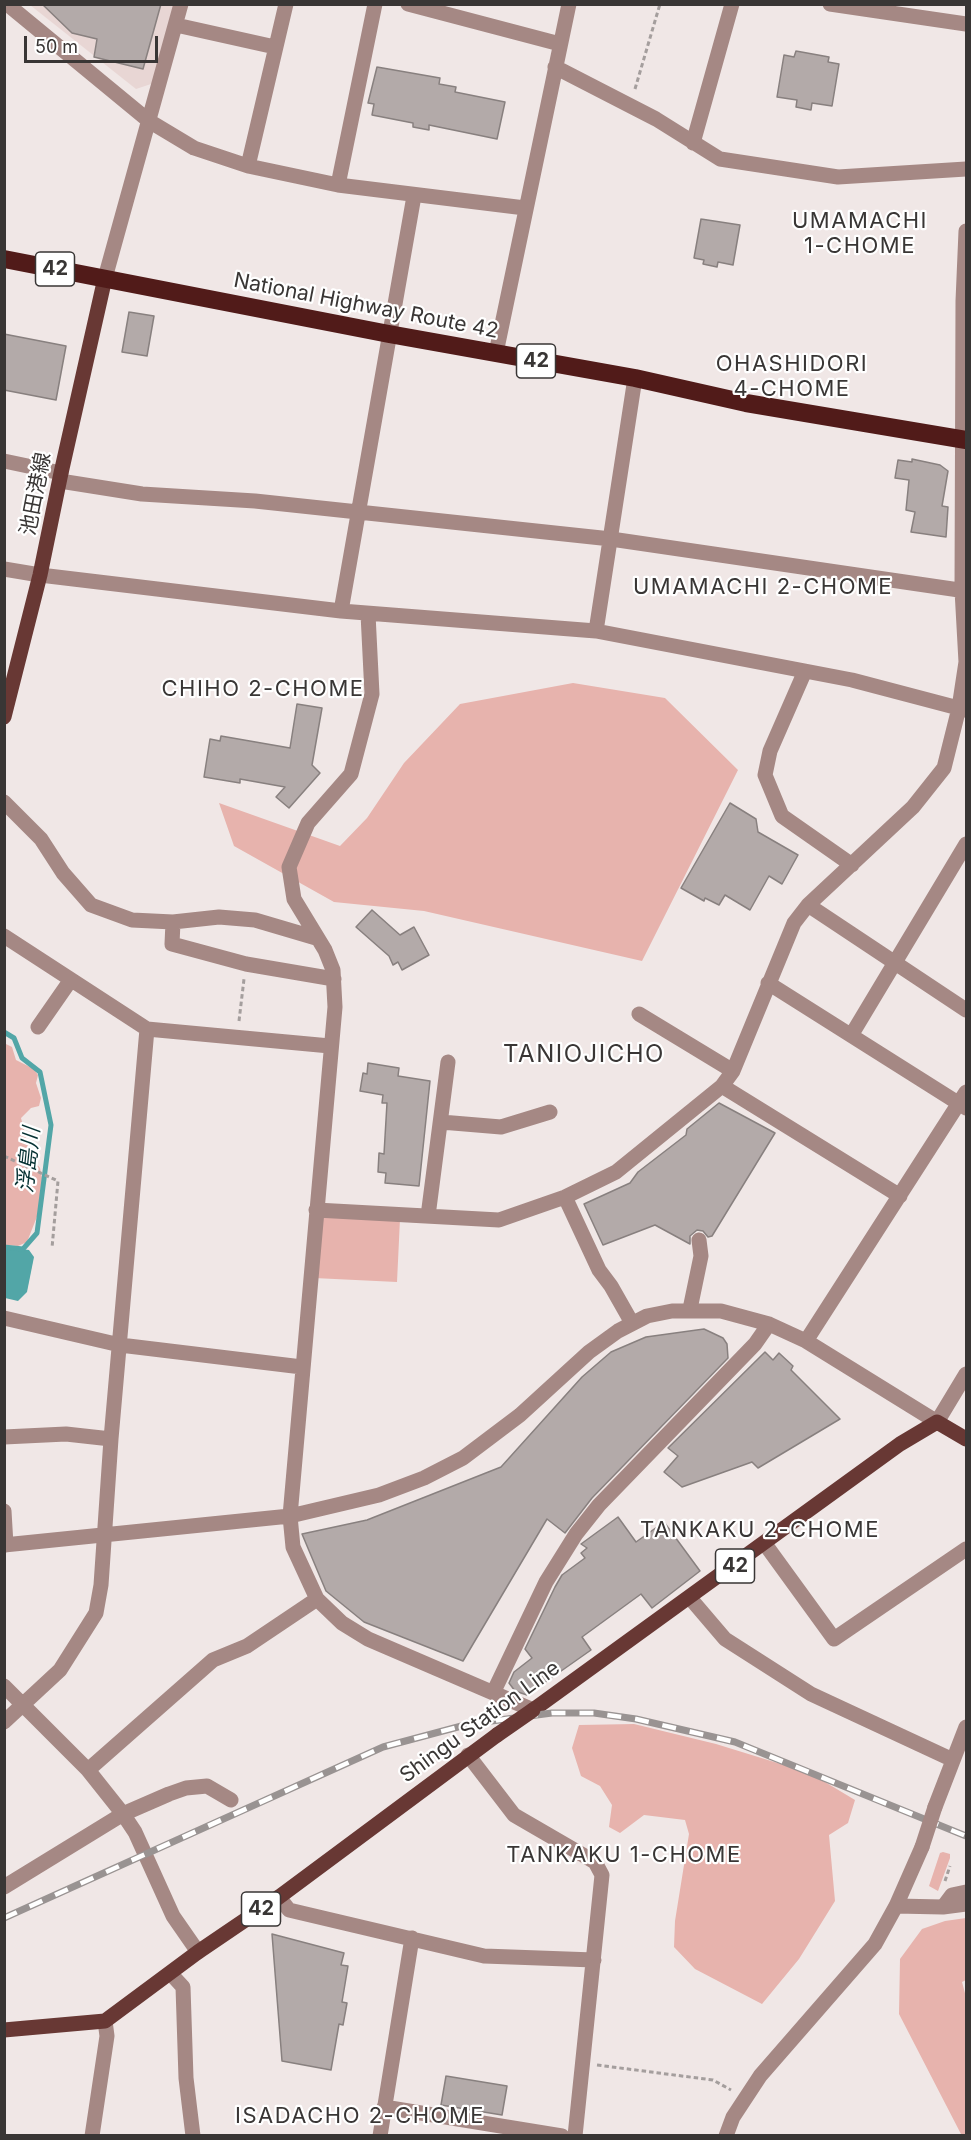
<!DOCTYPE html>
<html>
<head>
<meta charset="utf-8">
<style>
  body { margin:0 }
  #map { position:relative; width:971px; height:2140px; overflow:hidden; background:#f0e7e6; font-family:Inter,sans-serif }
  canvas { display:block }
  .frame { position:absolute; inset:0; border:6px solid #393635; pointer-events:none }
  .scale { position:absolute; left:24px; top:36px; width:134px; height:27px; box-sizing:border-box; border:3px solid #393635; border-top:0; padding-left:8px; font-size:18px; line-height:21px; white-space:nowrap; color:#393635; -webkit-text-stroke:4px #fff; paint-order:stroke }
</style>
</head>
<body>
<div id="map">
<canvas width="971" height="2140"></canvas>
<div class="frame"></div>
<div class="scale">50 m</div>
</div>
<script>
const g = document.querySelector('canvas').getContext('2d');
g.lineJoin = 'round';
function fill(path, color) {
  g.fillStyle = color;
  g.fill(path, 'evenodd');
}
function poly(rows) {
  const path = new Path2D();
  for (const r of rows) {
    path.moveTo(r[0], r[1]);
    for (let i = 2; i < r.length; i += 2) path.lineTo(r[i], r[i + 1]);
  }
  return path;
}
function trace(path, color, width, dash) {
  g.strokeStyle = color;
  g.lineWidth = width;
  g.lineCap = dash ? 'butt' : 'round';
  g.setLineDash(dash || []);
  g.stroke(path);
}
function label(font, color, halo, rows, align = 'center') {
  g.font = font + ' Inter,"Noto Sans JP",sans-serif';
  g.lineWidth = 4.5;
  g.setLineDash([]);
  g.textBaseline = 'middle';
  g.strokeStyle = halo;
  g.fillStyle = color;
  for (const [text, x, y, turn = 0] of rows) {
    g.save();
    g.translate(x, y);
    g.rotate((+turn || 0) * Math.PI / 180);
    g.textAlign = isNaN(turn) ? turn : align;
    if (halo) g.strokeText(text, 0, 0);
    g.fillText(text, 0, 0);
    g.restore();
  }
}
fill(poly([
  [30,5,174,5,154,83,136,89]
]), '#e8d6d4');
fill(poly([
  [573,683,665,698,738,770,642,961,424,911,334,902,234,846,219,803,340,846,367,818,404,763,460,704],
  [4,1043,12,1047,16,1060,34,1069,38,1075,36,1083,41,1098,39,1106,31,1108,21,1118,31,1157,40,1168,42,1178,38,1214,27,1242,18,1246,5,1245],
  [319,1213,400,1219,397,1282,314,1278],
  [634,1724,716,1744,810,1773,855,1800,848,1823,829,1835,835,1901,799,1959,762,2004,695,1969,674,1947,675,1921,689,1834,685,1820,644,1815,620,1833,609,1827,612,1805,600,1786,581,1776,572,1748,579,1725],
  [943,1852,950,1854,950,1858,938,1891,929,1886,940,1853],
  [966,1918,966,1980,962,1982,966,1997,966,2135,962,2136,899,2014,900,1959,922,1929,945,1921]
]), '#e7b3ad');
fill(poly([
  [5,1247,29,1250,34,1257,27,1292,18,1301,5,1298]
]), '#52a6a7');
trace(poly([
  [4,1032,14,1038,22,1058,40,1072,51,1125,37,1233,23,1249,4,1247]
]), '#52a6a7', 5);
const building = poly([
  [42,4,161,4,143,69,94,57,97,39,72,33,42,4],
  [796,51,829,57,828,62,839,64,832,106,812,103,811,110,796,107,797,100,777,97,784,55,794,57,796,51],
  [377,67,440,78,439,84,456,87,455,92,505,102,497,139,429,125,429,130,413,127,413,123,372,115,374,104,368,103,377,67],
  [701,219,740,225,733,265,718,262,717,267,703,264,704,260,694,258,701,219],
  [129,312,154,316,147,356,122,352,129,312],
  [4,334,66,346,56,400,4,390,4,334],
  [912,459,940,465,948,471,942,506,948,507,946,537,911,532,915,512,906,510,909,480,895,478,898,460,912,462,912,459],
  [297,704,322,708,312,765,320,773,289,808,276,797,285,787,240,779,240,783,204,777,210,739,220,741,221,736,290,748,297,704],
  [730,803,756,819,758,832,798,855,782,884,769,876,750,910,725,895,719,905,705,898,704,901,681,888,730,803],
  [372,910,400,935,414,927,429,955,402,970,398,962,393,965,389,956,356,927,372,910],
  [368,1063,399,1068,398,1076,430,1081,419,1186,385,1183,386,1173,378,1172,379,1153,384,1154,387,1103,382,1103,383,1095,360,1091,363,1073,367,1074,368,1063],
  [719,1103,775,1133,712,1236,708,1237,703,1231,697,1230,690,1236,690,1244,655,1225,603,1245,584,1204,630,1183,638,1172,686,1135,687,1129,719,1103],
  [704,1329,723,1338,727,1344,728,1358,592,1498,565,1533,547,1519,463,1661,364,1622,326,1591,302,1534,367,1520,501,1467,582,1377,611,1352,646,1337,704,1329],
  [765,1352,773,1360,779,1353,793,1366,791,1370,840,1419,758,1468,752,1462,682,1487,664,1472,678,1456,668,1448,765,1352],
  [618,1517,636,1542,664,1522,700,1571,652,1608,641,1594,582,1637,591,1650,527,1695,515,1691,509,1683,514,1672,532,1658,525,1649,555,1587,562,1575,585,1558,581,1553,587,1548,581,1544,618,1517],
  [272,1934,344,1953,341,1965,348,1966,342,2002,347,2003,343,2025,339,2024,331,2070,282,2061,272,1934],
  [446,2076,507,2086,502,2115,441,2105,446,2076]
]);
fill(building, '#b3aaa9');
trace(building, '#88807f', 1.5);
trace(poly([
  [635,89,660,4],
  [239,1021,244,979],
  [4,1156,58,1181,52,1248],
  [945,1881,950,1866],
  [597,2065,713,2080,731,2090]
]), '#a49e9d', 3, [4.5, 3]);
trace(poly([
  [7,4,149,121,194,148,248,166,338,185,525,208],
  [408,4,560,44],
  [830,4,966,24],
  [176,25,275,47],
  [555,67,656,119,720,159,838,177,966,169],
  [693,143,732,4],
  [248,166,286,4],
  [338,185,375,4],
  [105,278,181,4],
  [496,353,569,4],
  [4,461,61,473],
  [60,481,142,494,255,501,611,539,966,591],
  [4,569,40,575,341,611,596,631,852,680,966,710],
  [341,611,414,196],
  [368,614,372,694,351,774,308,823,289,867,294,899,325,950,333,970,335,1007,290,1516,293,1547,317,1599,342,1623,368,1639,533,1710],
  [596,631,635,378],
  [805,671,770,751,765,775,782,816,852,865],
  [4,802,41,839,63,873,91,905,132,920,173,922,219,917,255,920,316,938],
  [808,905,966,1010],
  [173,922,172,944,246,964,334,979],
  [4,936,147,1029,330,1046],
  [768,983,966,1108],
  [639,1014,733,1071],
  [38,1027,70,981],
  [852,1034,966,844],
  [722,1086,900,1196],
  [441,1122,501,1127,550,1112],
  [565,1197,599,1270,611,1286,632,1323],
  [316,1210,499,1220,565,1197,616,1172,722,1086,733,1071,794,923,808,905,913,807,944,768,959,708,966,662,962,590,963,301,966,231],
  [428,1216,448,1062],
  [690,1309,701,1256,699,1240],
  [4,1318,120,1345,302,1367],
  [806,1341,966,1092],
  [4,1437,66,1434,111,1439],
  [4,1511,6,1545],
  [765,1544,834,1639,966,1549],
  [4,1545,290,1516,379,1495,424,1478,463,1458,520,1415,589,1352,618,1331,647,1316,672,1311,721,1311,769,1324,806,1341,937,1422,966,1374],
  [690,1598,725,1639,811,1694,953,1760],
  [4,1686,88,1770,123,1814,135,1832,173,1916,198,1952],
  [494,1691,546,1582,576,1534,599,1505,755,1344,769,1324],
  [4,1722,60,1670,96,1613,101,1585,111,1439,147,1029],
  [468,1755,514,1815,595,1862,602,1875,575,2136],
  [88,1770,213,1660,247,1646,317,1599],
  [935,1807,966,1727],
  [4,1887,123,1814,169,1794,186,1788,207,1786,231,1800],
  [279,1897,289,1910,484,1956,594,1960],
  [896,1906,943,1907,966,1904],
  [943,1907,952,1895,966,1892],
  [171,1974,183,1987,186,2078,193,2136],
  [384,2107,562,2136],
  [92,2136,107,2036,105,2021],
  [380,2136,412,1938],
  [726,2136,733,2117,760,2076,875,1944,896,1906,922,1847]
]), '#a58884', 15);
trace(poly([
  [4,717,40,575,61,473,105,278],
  [533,1710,900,1444,937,1422,966,1439],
  [4,2030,105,2021,198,1952,279,1897,497,1735]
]), '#683834', 15);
trace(poly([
  [4,259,389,334,635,378,746,403,966,440]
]), '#511b19', 18);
const rail = poly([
  [4,1918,383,1747,469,1724,552,1713,594,1713,636,1719,735,1742,966,1836]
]);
trace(rail, '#999392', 7);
trace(rail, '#fff', 4.5, [14]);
trace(poly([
  [922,1847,935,1807]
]), '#a58884', 15);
trace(poly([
  [497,1735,533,1710]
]), '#683834', 15);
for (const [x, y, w] of [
  [55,269,39],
  [536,361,39],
  [735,1566,39],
  [261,1909,39]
]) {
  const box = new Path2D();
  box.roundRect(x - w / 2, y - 17, w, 34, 4.5);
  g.fillStyle = '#fff';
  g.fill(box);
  trace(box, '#393635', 1.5);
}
label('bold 20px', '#393635', null, [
  ["42",55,269],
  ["42",536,361],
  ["42",735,1566],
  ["42",261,1909]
]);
label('21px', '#393635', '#fff', [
  ["National Highway Route 42",366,306,11],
  ["池田港線",36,494,-79],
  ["Shingu Station Line",480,1722,-36]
]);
g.letterSpacing = '1.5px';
label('22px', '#393635', '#fff', [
  ["UMAMACHI",860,221],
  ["1-CHOME",860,246],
  ["OHASHIDORI",792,364],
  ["4-CHOME",792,389],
  ["UMAMACHI 2-CHOME",763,587],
  ["CHIHO 2-CHOME",263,689],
  ["TANKAKU 2-CHOME",760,1530],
  ["TANKAKU 1-CHOME",624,1855],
  ["ISADACHO 2-CHOME",360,2116]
]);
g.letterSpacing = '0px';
label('italic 22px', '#063132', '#fff', [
  ["浮島川",29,1160,-84]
]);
g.letterSpacing = '1.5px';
label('24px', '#393635', '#fff', [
  ["TANIOJICHO",584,1055]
]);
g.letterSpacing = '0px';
</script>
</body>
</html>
